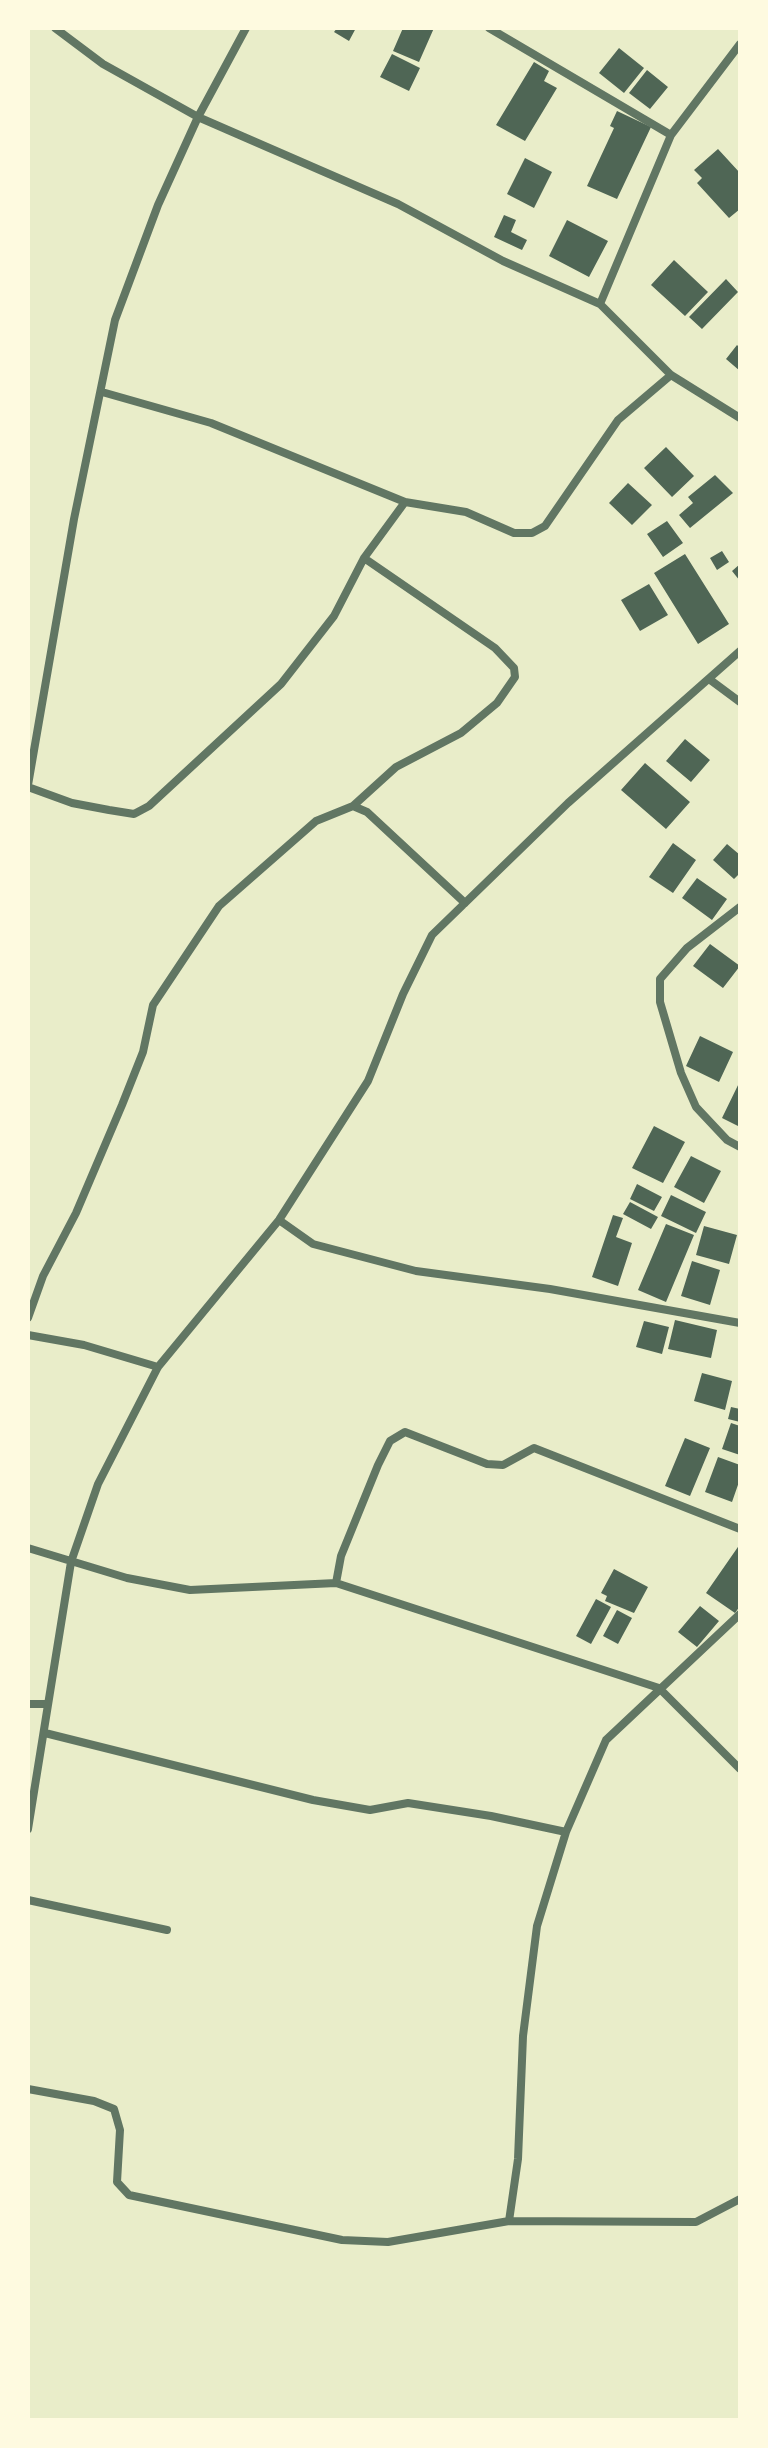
<!DOCTYPE html>
<html>
<head>
<meta charset="utf-8">
<style>
  body { margin:0 }
  #map { position:relative; width:768px; height:2448px; overflow:hidden; background:#e9edc9; font-family:Georgia,serif }
  canvas { display:block }
  .frame { position:absolute; inset:0; border:30px solid #fefae0; pointer-events:none }
</style>
</head>
<body>
<div id="map">
<canvas width="768" height="2448"></canvas>
<div class="frame"></div>
</div>
<script>
const g = document.querySelector('canvas').getContext('2d');
g.lineJoin = 'round';
function fill(path, color) {
  g.fillStyle = color;
  g.fill(path, 'evenodd');
}
function poly(rows) {
  const path = new Path2D();
  for (const r of rows) {
    path.moveTo(r[0], r[1]);
    for (let i = 2; i < r.length; i += 2) path.lineTo(r[i], r[i + 1]);
  }
  return path;
}
function trace(path, color, width, dash) {
  g.strokeStyle = color;
  g.lineWidth = width;
  g.lineCap = dash ? 'butt' : 'round';
  g.setLineDash(dash || []);
  g.stroke(path);
}
fill(poly([
  [337,28,356,28,349,41,334,32],
  [403,28,434,28,419,62,393,51],
  [619,48,644,68,624,93,599,73],
  [392,54,420,68,409,91,380,77],
  [534,62,549,71,544,81,557,88,525,141,496,125],
  [647,70,668,87,650,109,629,93],
  [617,111,651,127,617,199,587,186,614,128,610,126],
  [718,149,740,173,740,209,729,218,697,183,702,178,694,170],
  [525,158,552,172,534,208,507,194],
  [504,215,516,220,511,232,527,240,522,250,494,237],
  [567,220,608,241,589,277,549,256],
  [674,260,708,292,685,316,651,285],
  [726,279,738,292,702,329,689,317],
  [737,345,740,348,740,371,726,359],
  [666,447,694,476,672,497,644,468],
  [715,475,733,493,690,528,679,515,693,503,688,497],
  [628,483,652,505,632,525,609,503],
  [667,521,683,543,663,557,647,534],
  [722,551,729,562,717,570,710,558],
  [685,554,729,624,698,644,654,573],
  [740,564,740,581,732,571],
  [649,584,668,615,640,631,621,600],
  [685,739,710,760,691,782,666,761],
  [645,763,690,802,666,829,621,790],
  [673,843,696,860,673,893,649,877],
  [727,844,740,855,740,873,734,879,713,860],
  [697,878,727,899,712,920,682,898],
  [710,944,740,966,723,988,693,966],
  [700,1036,733,1052,719,1082,686,1066],
  [740,1081,740,1127,722,1118],
  [654,1126,685,1142,663,1183,632,1168],
  [691,1156,721,1171,704,1203,674,1187],
  [637,1184,662,1197,654,1211,630,1199],
  [671,1195,706,1212,696,1233,661,1216],
  [630,1202,658,1217,651,1229,623,1214],
  [613,1215,623,1218,616,1237,632,1243,618,1286,592,1277],
  [666,1224,694,1235,666,1302,638,1290],
  [704,1226,737,1235,729,1264,696,1255],
  [692,1261,720,1270,710,1305,681,1296],
  [675,1320,717,1330,711,1358,668,1349],
  [644,1321,669,1327,662,1354,636,1347],
  [702,1373,732,1381,725,1410,694,1401],
  [731,1407,740,1409,740,1422,728,1419],
  [731,1423,740,1426,740,1455,722,1449],
  [685,1438,710,1448,690,1496,665,1486],
  [718,1457,740,1465,740,1479,732,1502,705,1492],
  [740,1544,740,1606,735,1613,706,1593],
  [614,1569,648,1587,634,1613,605,1601,607,1596,601,1593],
  [596,1599,611,1607,591,1644,576,1636],
  [700,1606,719,1621,697,1647,678,1632],
  [617,1610,632,1618,618,1644,603,1636]
]), '#4f6655');
trace(poly([
  [55,28,103,64,198,117,398,204,503,261,600,304,671,375,740,418],
  [489,28,671,135],
  [600,304,671,135,740,44],
  [102,392,211,423,405,502,466,512,514,533,532,533,545,526,618,420,671,375],
  [709,679,740,702],
  [28,785,74,519,115,320,158,205,198,117,246,28],
  [28,787,72,803,109,810,134,814,149,806,281,684,334,616,364,558,405,502],
  [353,806,396,767,461,733,497,703,515,677,514,668,495,648,364,558],
  [740,907,687,948,660,979,660,1002,681,1073,696,1107,727,1140,740,1147],
  [279,1220,313,1244,416,1271,550,1289,740,1323],
  [28,1318,43,1276,76,1213,122,1105,143,1052,153,1005,219,906,316,821,353,806,367,812,465,903],
  [28,1335,84,1345,158,1367],
  [28,1548,127,1578,190,1590,336,1583,659,1688,740,1769],
  [336,1583,341,1556,378,1465,390,1441,405,1432,487,1464,503,1465,534,1448,740,1529],
  [28,1704,47,1704],
  [45,1733,313,1800,370,1810,408,1803,491,1816,566,1832],
  [28,1829,71,1562,98,1484,158,1367,279,1220,311,1170,368,1081,403,994,432,935,568,803,740,651],
  [28,1900,167,1930],
  [28,2089,94,2101,114,2109,120,2130,117,2182,129,2195,342,2240,388,2242,509,2221,696,2222,740,2199],
  [509,2221,518,2159,523,2036,537,1926,566,1832,606,1740,740,1614]
]), '#617663', 8);
</script>
</body>
</html>
